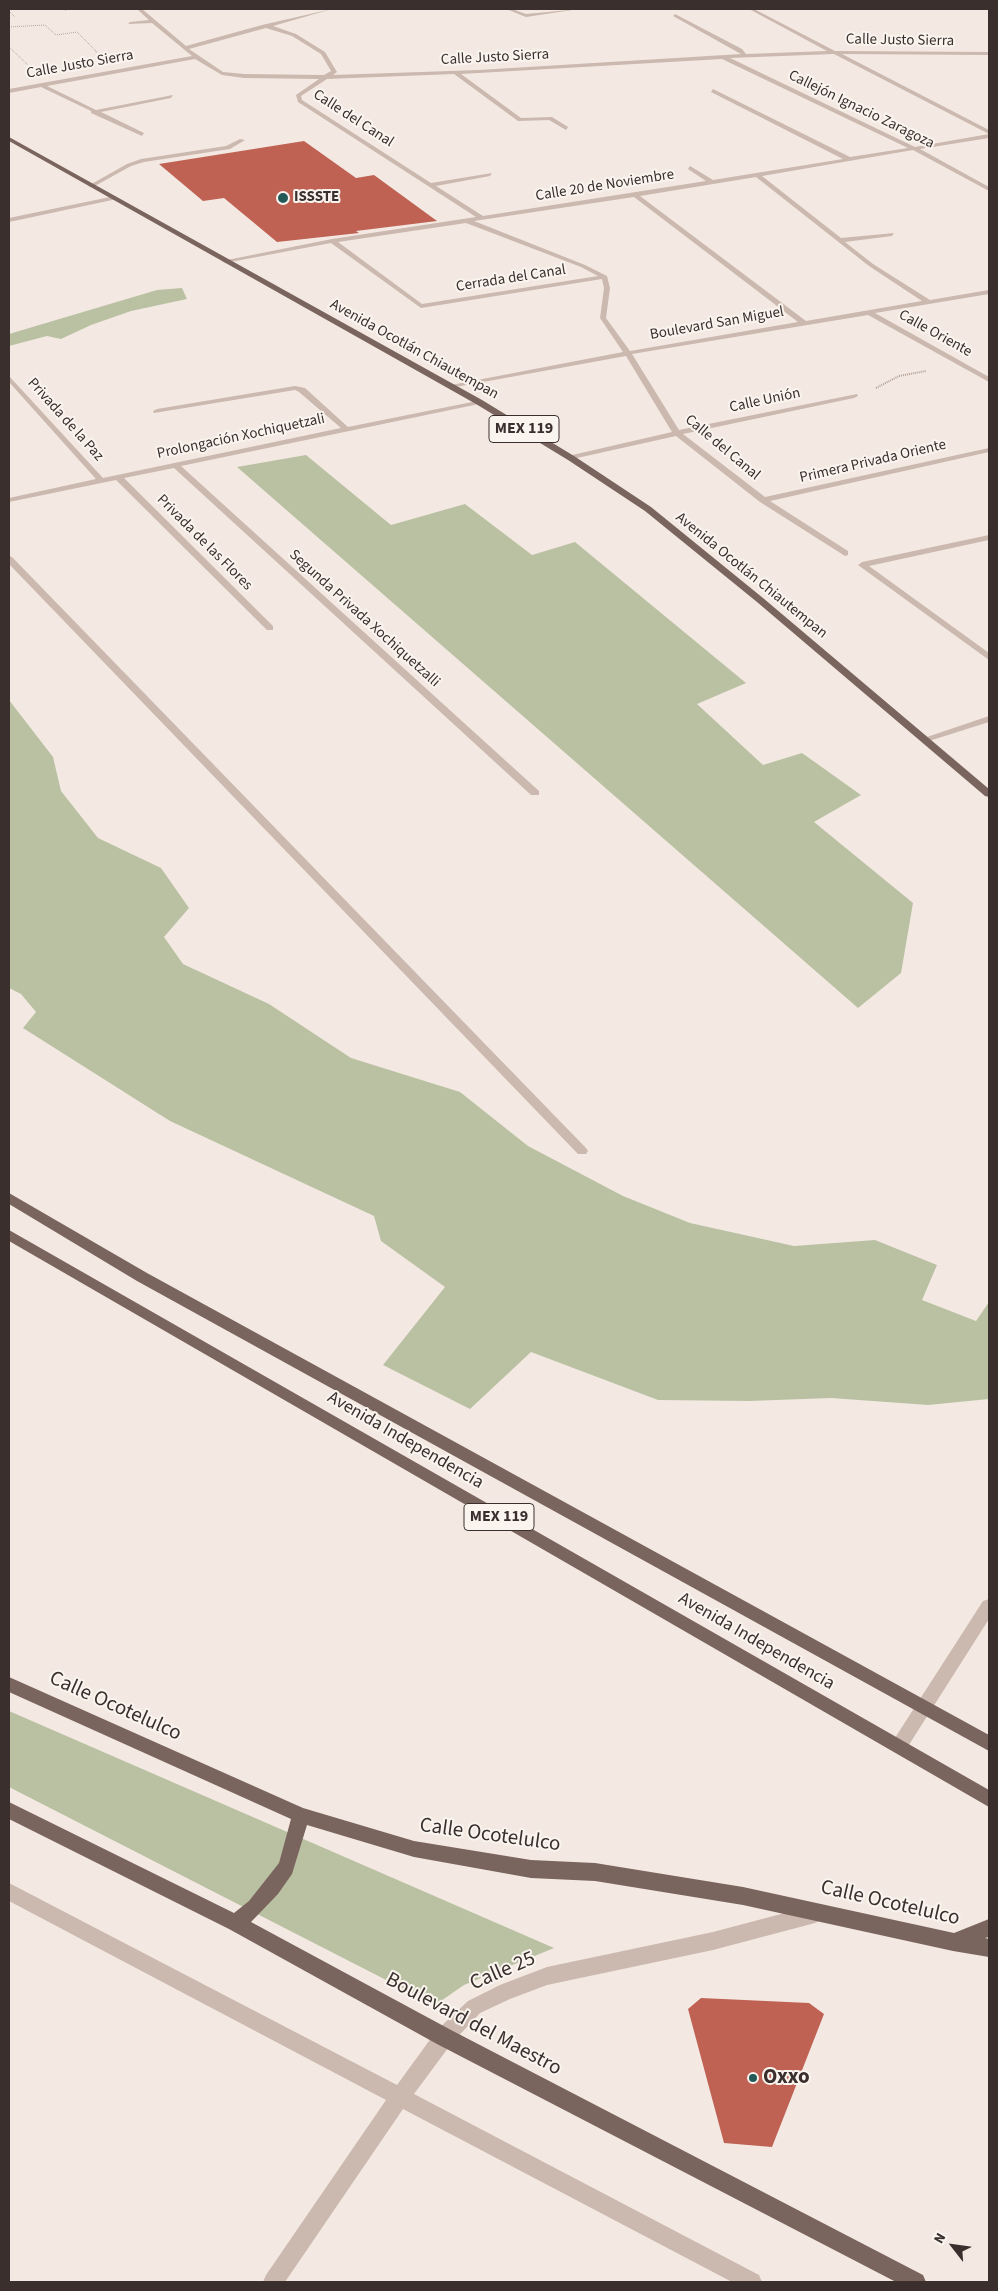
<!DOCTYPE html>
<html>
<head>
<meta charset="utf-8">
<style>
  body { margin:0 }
  #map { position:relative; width:998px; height:2291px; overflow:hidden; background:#f3e9e2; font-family:"Source Sans 3",sans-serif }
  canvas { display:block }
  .frame { position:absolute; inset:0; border:10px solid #3a2f2c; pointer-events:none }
  .north { position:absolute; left:928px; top:2221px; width:50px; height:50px; -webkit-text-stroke:4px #faf4ef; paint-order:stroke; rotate:300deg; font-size:14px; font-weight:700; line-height:20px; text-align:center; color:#3a2f2c }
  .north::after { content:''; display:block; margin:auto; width:18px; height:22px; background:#3a2f2c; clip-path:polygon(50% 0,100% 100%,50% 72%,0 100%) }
</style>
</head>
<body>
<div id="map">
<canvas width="998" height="2291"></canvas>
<div class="frame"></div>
<div class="north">N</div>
</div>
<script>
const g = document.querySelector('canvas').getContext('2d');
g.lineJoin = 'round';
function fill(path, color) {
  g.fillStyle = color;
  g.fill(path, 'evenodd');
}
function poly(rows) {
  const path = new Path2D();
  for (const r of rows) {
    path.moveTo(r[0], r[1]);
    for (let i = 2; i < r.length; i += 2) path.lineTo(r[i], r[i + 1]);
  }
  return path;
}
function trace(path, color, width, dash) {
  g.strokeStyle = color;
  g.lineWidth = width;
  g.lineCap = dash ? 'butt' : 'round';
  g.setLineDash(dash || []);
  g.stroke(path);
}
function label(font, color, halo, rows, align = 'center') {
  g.font = font + ' "Source Sans 3",sans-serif';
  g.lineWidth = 4;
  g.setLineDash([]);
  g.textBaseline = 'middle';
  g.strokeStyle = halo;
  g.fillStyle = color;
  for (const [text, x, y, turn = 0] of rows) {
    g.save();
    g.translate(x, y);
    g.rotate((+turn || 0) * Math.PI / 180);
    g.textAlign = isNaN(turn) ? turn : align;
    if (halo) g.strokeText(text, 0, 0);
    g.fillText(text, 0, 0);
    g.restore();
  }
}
fill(poly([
  [182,288,187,299,131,311,91,325,61,339,47,336,9,346,9,334,157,290],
  [306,455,391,525,465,504,532,555,575,542,746,683,697,704,763,765,802,753,861,795,814,822,913,903,901,973,858,1008,237,467],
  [9,700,53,757,61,791,98,838,161,868,189,908,164,937,183,964,269,1004,351,1058,460,1092,528,1146,623,1196,690,1223,794,1246,875,1240,937,1265,922,1300,976,1321,989,1302,989,1399,928,1405,831,1398,749,1401,658,1400,531,1352,470,1409,383,1365,445,1287,381,1241,374,1216,170,1121,23,1028,36,1012,21,994,9,988],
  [9,1711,554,1948,464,1985,435,2005,9,1787]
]), '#bac1a2');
fill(poly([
  [304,141,356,178,374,175,437,221,356,231,359,233,277,242,224,198,203,201,159,164],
  [701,1998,809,2003,824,2014,772,2147,724,2143,688,2009]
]), '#bf6254');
trace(poly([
  [64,9,66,11],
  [9,11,15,17],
  [9,19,11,18],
  [9,27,45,25,56,35,77,32,97,52,95,52],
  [9,47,28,65]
]), '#b6a298', 1, [1, 1]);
trace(poly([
  [876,388,899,376,926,371]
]), '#b6a298', 2, [1, 1]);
fill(poly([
  [137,9,142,9,186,46,262,25,332,9,273,26,296,34,325,52,337,72,333,75,479,70,741,54,673,16,675,14,742,49,746,54,827,51,749,9,754,9,835,51,989,52,989,55,842,54,989,130,989,134,834,54,730,58,915,147,989,134,989,138,920,149,989,187,989,191,913,150,762,176,841,238,894,233,892,236,845,242,873,264,930,300,989,290,989,294,875,313,989,377,989,382,868,315,632,354,679,430,857,394,858,396,854,398,683,434,765,497,989,448,989,452,770,501,848,551,848,555,845,556,760,502,676,436,568,460,568,456,672,432,626,356,450,388,446,386,623,352,600,318,604,288,602,279,421,308,331,243,225,263,222,261,332,239,476,217,298,102,296,95,319,79,244,78,222,75,195,59,47,86,96,110,173,95,171,98,101,112,144,133,142,136,91,113,91,111,41,87,9,93,9,89,192,56,152,23,128,24,130,22,149,20,137,9],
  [266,28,292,36,321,54,331,71,324,75,244,74,223,72,189,49,266,28],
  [722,59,908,148,850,157,713,89,711,92,843,159,713,180,690,166,688,169,706,181,483,216,436,186,490,176,492,173,431,183,302,100,301,96,327,79,454,74,518,121,549,120,566,130,568,127,552,117,521,118,461,74,722,59],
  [756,177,869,266,922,301,806,321,640,196,756,177],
  [634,197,798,322,630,351,606,318,610,288,607,276,585,265,474,221,634,197],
  [466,223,581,267,598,276,422,304,338,242,466,223],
  [506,9,512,9,526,14,579,9,526,17,506,9],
  [240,139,245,140,230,149,144,162,131,166,93,187,88,186,127,164,141,159,226,146,240,139],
  [115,196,117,199,9,222,9,218,115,196],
  [9,376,103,478,341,428,299,392,295,390,154,413,153,411,157,409,295,386,305,388,348,427,482,400,482,404,479,404,181,466,539,791,539,795,531,795,174,468,124,478,273,626,273,630,267,630,116,480,9,502,9,498,96,479,9,382,9,376],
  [989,535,989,540,869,566,989,653,989,660,858,565,862,562,989,535],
  [9,556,12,557,586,1148,588,1151,586,1154,578,1154,9,564,9,556],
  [989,716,989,722,929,741,923,741,921,739,989,716],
  [989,1599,989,1619,905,1751,899,1754,893,1751,891,1746,893,1741,983,1601,989,1599],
  [9,1883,397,2085,437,2030,468,2001,500,1985,547,1967,713,1932,815,1905,821,1908,824,1914,821,1920,815,1923,713,1950,547,1985,510,1999,480,2013,451,2044,414,2094,759,2275,762,2282,732,2282,403,2109,285,2282,263,2282,266,2275,386,2100,9,1901,9,1883]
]), '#cbb8ae');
fill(poly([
  [9,137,482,400,574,456,651,507,763,598,989,789,989,797,985,796,757,602,645,511,568,460,476,404,9,141,9,137],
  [9,1193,147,1273,989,1735,989,1751,137,1281,9,1204,9,1193],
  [9,1230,989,1790,989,1807,9,1241,9,1230],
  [9,1677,303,1808,414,1841,531,1860,595,1863,743,1887,954,1933,989,1919,989,1937,985,1938,989,1939,989,1957,953,1951,743,1905,595,1881,531,1878,414,1857,307,1825,292,1874,278,1894,251,1922,451,2030,923,2275,926,2282,896,2282,437,2044,229,1929,9,1819,9,1802,234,1913,249,1901,279,1863,291,1819,9,1692,9,1677]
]), '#7a655e');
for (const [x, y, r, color] of [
  [283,198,6,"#235957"],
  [753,2078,5,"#235957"]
]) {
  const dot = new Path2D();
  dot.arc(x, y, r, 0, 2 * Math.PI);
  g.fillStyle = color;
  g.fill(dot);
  trace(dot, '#faf4ef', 2);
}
label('15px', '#3a2f2c', '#faf4ef', [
  ["Calle Justo Sierra",900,41,1],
  ["Calle Justo Sierra",495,58,-3],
  ["Calle Justo Sierra",80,65,-10],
  ["Callejón Ignacio Zaragoza",861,110,26],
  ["Calle del Canal",353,119,33],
  ["Calle 20 de Noviembre",605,186,-9],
  ["Cerrada del Canal",511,279,-9],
  ["Boulevard San Miguel",717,324,-10],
  ["Calle Oriente",935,334,29],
  ["Avenida Ocotlán Chiautempan",414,350,29],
  ["Calle Unión",765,401,-12],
  ["Privada de la Paz",65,420,48],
  ["Prolongación Xochiquetzali",241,437,-12],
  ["Calle del Canal",722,448,40],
  ["Primera Privada Oriente",873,462,-13],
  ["Privada de las Flores",204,543,45],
  ["Avenida Ocotlán Chiautempan",751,576,39],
  ["Segunda Privada Xochiquetzalli",364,619,42]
]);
label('bold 15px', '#3a2f2c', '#faf4ef', [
  ["ISSSTE",294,198]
], 'left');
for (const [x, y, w] of [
  [524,429,70],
  [499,1517,70]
]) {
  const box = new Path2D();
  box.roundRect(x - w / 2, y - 13.5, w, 27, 4);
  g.fillStyle = '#faf4ef';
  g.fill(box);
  trace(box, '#3a2f2c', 1);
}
label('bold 16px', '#3a2f2c', null, [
  ["MEX 119",524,429],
  ["MEX 119",499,1517]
]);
label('18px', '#3a2f2c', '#faf4ef', [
  ["Avenida Independencia",405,1441,30],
  ["Avenida Independencia",756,1642,30]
]);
label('21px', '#3a2f2c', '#faf4ef', [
  ["Calle Ocotelulco",115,1707,24],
  ["Calle Ocotelulco",490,1836,8],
  ["Calle Ocotelulco",890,1904,13],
  ["Calle 25",503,1972,-23],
  ["Boulevard del Maestro",473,2025,28]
]);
label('bold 21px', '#3a2f2c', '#faf4ef', [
  ["Oxxo",763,2078]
], 'left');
</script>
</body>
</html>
